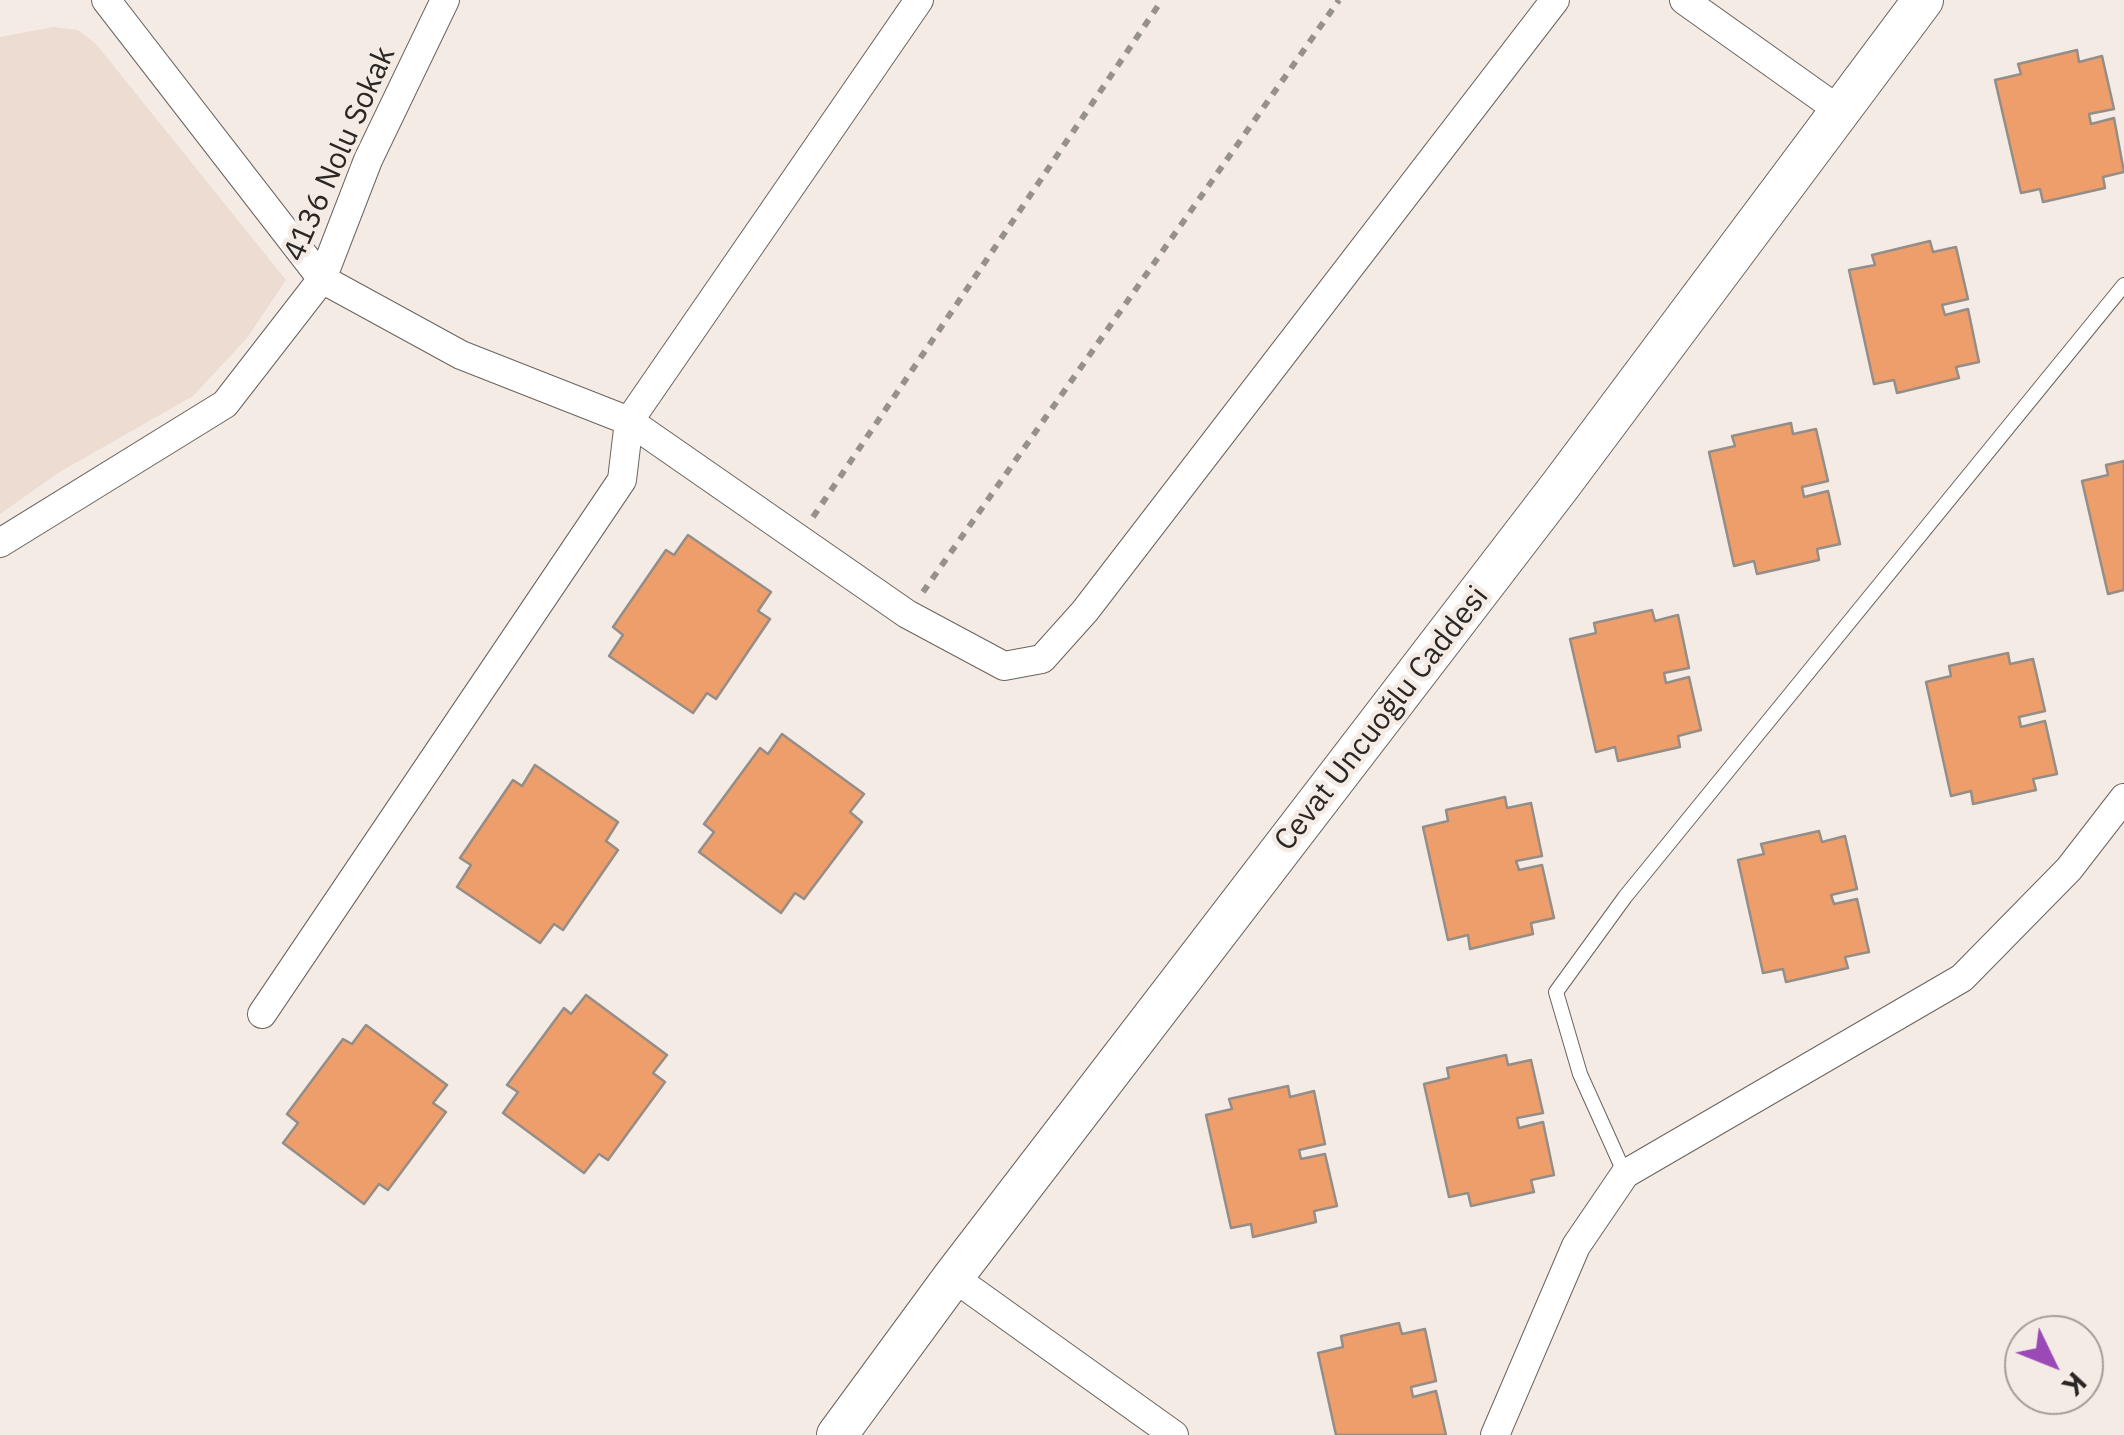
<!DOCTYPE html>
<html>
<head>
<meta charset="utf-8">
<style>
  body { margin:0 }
  #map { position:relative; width:2124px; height:1435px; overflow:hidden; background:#f4ebe5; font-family:"IBM Plex Sans",sans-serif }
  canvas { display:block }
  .north { position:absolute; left:2004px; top:1315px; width:100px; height:100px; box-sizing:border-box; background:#f4ebe5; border:2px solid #a39c98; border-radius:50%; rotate:133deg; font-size:28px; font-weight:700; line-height:40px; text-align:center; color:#292624 }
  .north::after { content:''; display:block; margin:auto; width:35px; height:45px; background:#9c49b8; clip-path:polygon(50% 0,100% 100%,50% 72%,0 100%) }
</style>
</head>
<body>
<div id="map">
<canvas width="2124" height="1435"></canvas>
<div class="north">K</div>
</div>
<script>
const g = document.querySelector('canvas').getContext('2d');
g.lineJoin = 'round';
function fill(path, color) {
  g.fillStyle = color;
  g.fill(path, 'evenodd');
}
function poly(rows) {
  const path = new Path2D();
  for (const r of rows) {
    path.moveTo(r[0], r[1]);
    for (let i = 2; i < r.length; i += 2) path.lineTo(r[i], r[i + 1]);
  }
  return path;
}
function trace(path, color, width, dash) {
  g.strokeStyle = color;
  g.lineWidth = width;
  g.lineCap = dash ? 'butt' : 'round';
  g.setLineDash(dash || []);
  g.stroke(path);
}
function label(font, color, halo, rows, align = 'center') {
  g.font = font + ' "IBM Plex Sans",sans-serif';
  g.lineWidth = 9;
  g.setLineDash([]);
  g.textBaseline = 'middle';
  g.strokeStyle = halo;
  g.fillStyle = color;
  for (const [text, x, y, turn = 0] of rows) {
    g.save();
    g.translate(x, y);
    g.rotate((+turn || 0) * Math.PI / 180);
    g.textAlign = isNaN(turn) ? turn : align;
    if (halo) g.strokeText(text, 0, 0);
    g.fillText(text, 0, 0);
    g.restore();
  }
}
fill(poly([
  [53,27,78,30,96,44,286,280,247,338,193,396,58,473,0,514,0,37]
]), '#ecdcd2');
const building = poly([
  [2077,50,2079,62,2102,56,2114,109,2089,114,2091,124,2114,118,2124,172,2103,177,2105,188,2043,202,2040,189,2021,193,1995,80,2021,74,2018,64,2077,50],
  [1930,241,1933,252,1956,247,1968,299,1942,305,1945,315,1968,309,1979,362,1956,367,1959,378,1897,393,1894,380,1874,384,1849,270,1875,265,1872,255,1930,241],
  [1791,423,1793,434,1816,429,1828,481,1802,487,1804,497,1828,491,1840,544,1817,549,1819,560,1757,574,1754,561,1734,566,1709,452,1735,446,1732,436,1791,423],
  [2124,461,2124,590,2108,594,2082,481,2108,475,2106,465,2124,461],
  [688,535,771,592,758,611,770,619,716,699,707,693,693,713,609,656,623,635,613,627,666,550,674,555,688,535],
  [1652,610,1655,621,1678,615,1689,668,1664,673,1666,683,1689,677,1701,730,1678,736,1680,747,1618,761,1615,747,1596,752,1570,639,1596,633,1594,623,1652,610],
  [2008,653,2010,664,2033,659,2045,711,2019,717,2021,727,2045,721,2057,774,2033,779,2036,790,1973,804,1971,791,1951,796,1926,682,1951,676,1949,666,2008,653],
  [782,734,864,794,850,812,862,822,804,899,795,893,781,913,699,852,714,832,704,824,760,748,768,754,782,734],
  [535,765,618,822,606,841,618,850,563,930,554,924,540,943,457,887,471,865,460,858,513,780,522,786,535,765],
  [1505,797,1507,808,1531,803,1542,856,1516,861,1519,870,1542,865,1554,918,1531,923,1533,934,1470,949,1468,935,1448,940,1423,827,1448,821,1446,810,1505,797],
  [1819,831,1822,842,1845,836,1857,889,1831,895,1834,904,1857,899,1869,952,1845,957,1848,968,1786,982,1783,969,1763,973,1738,860,1764,854,1761,844,1819,831],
  [586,995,667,1055,653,1073,665,1082,608,1160,599,1154,584,1173,503,1113,518,1092,507,1085,564,1008,571,1014,586,995],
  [366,1025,447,1085,433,1103,446,1112,388,1190,379,1184,364,1204,283,1143,298,1123,287,1114,343,1039,352,1044,366,1025],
  [1506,1055,1508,1065,1531,1060,1543,1113,1517,1118,1519,1128,1543,1122,1554,1175,1531,1180,1534,1192,1471,1206,1468,1193,1449,1197,1424,1084,1449,1078,1447,1068,1506,1055],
  [1288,1086,1290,1097,1314,1091,1325,1144,1299,1150,1301,1159,1325,1154,1337,1206,1314,1211,1316,1222,1253,1237,1251,1224,1231,1228,1206,1115,1232,1109,1229,1099,1288,1086],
  [1399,1323,1402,1334,1425,1329,1436,1381,1411,1387,1413,1397,1436,1391,1446,1435,1336,1435,1318,1353,1343,1347,1341,1336,1399,1323]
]);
fill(building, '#ee9e6a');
trace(building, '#958d88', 2.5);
const lane = poly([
  [1625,1174,1580,1074,1556,992,1625,897,2124,285]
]);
const street = poly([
  [106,0,322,279,461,355,629,421,907,614,1004,666,1042,659,1085,611,1555,0],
  [1684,0,1840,111],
  [0,543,225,404,322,279,368,160,445,0],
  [262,1014,622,480,629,421,919,0],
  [953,1277,1174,1435],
  [1495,1435,1576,1246,1625,1174,1962,978,2069,869,2124,798]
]);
const secondary = poly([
  [837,1435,953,1277,1560,486,1923,0]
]);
trace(lane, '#6a635e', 16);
trace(street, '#6a635e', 30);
trace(secondary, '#6a635e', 42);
trace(poly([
  [813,517,1162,0],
  [923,592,1339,0]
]), '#97918c', 6, [8, 8]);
trace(lane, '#fff', 14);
trace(street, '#fff', 28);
trace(secondary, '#fff', 40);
label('30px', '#292624', '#f4ebe5', [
  ["4136 Nolu Sokak",340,154,-66],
  ["Cevat Uncuoğlu Caddesi",1382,719,-52]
]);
</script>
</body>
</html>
